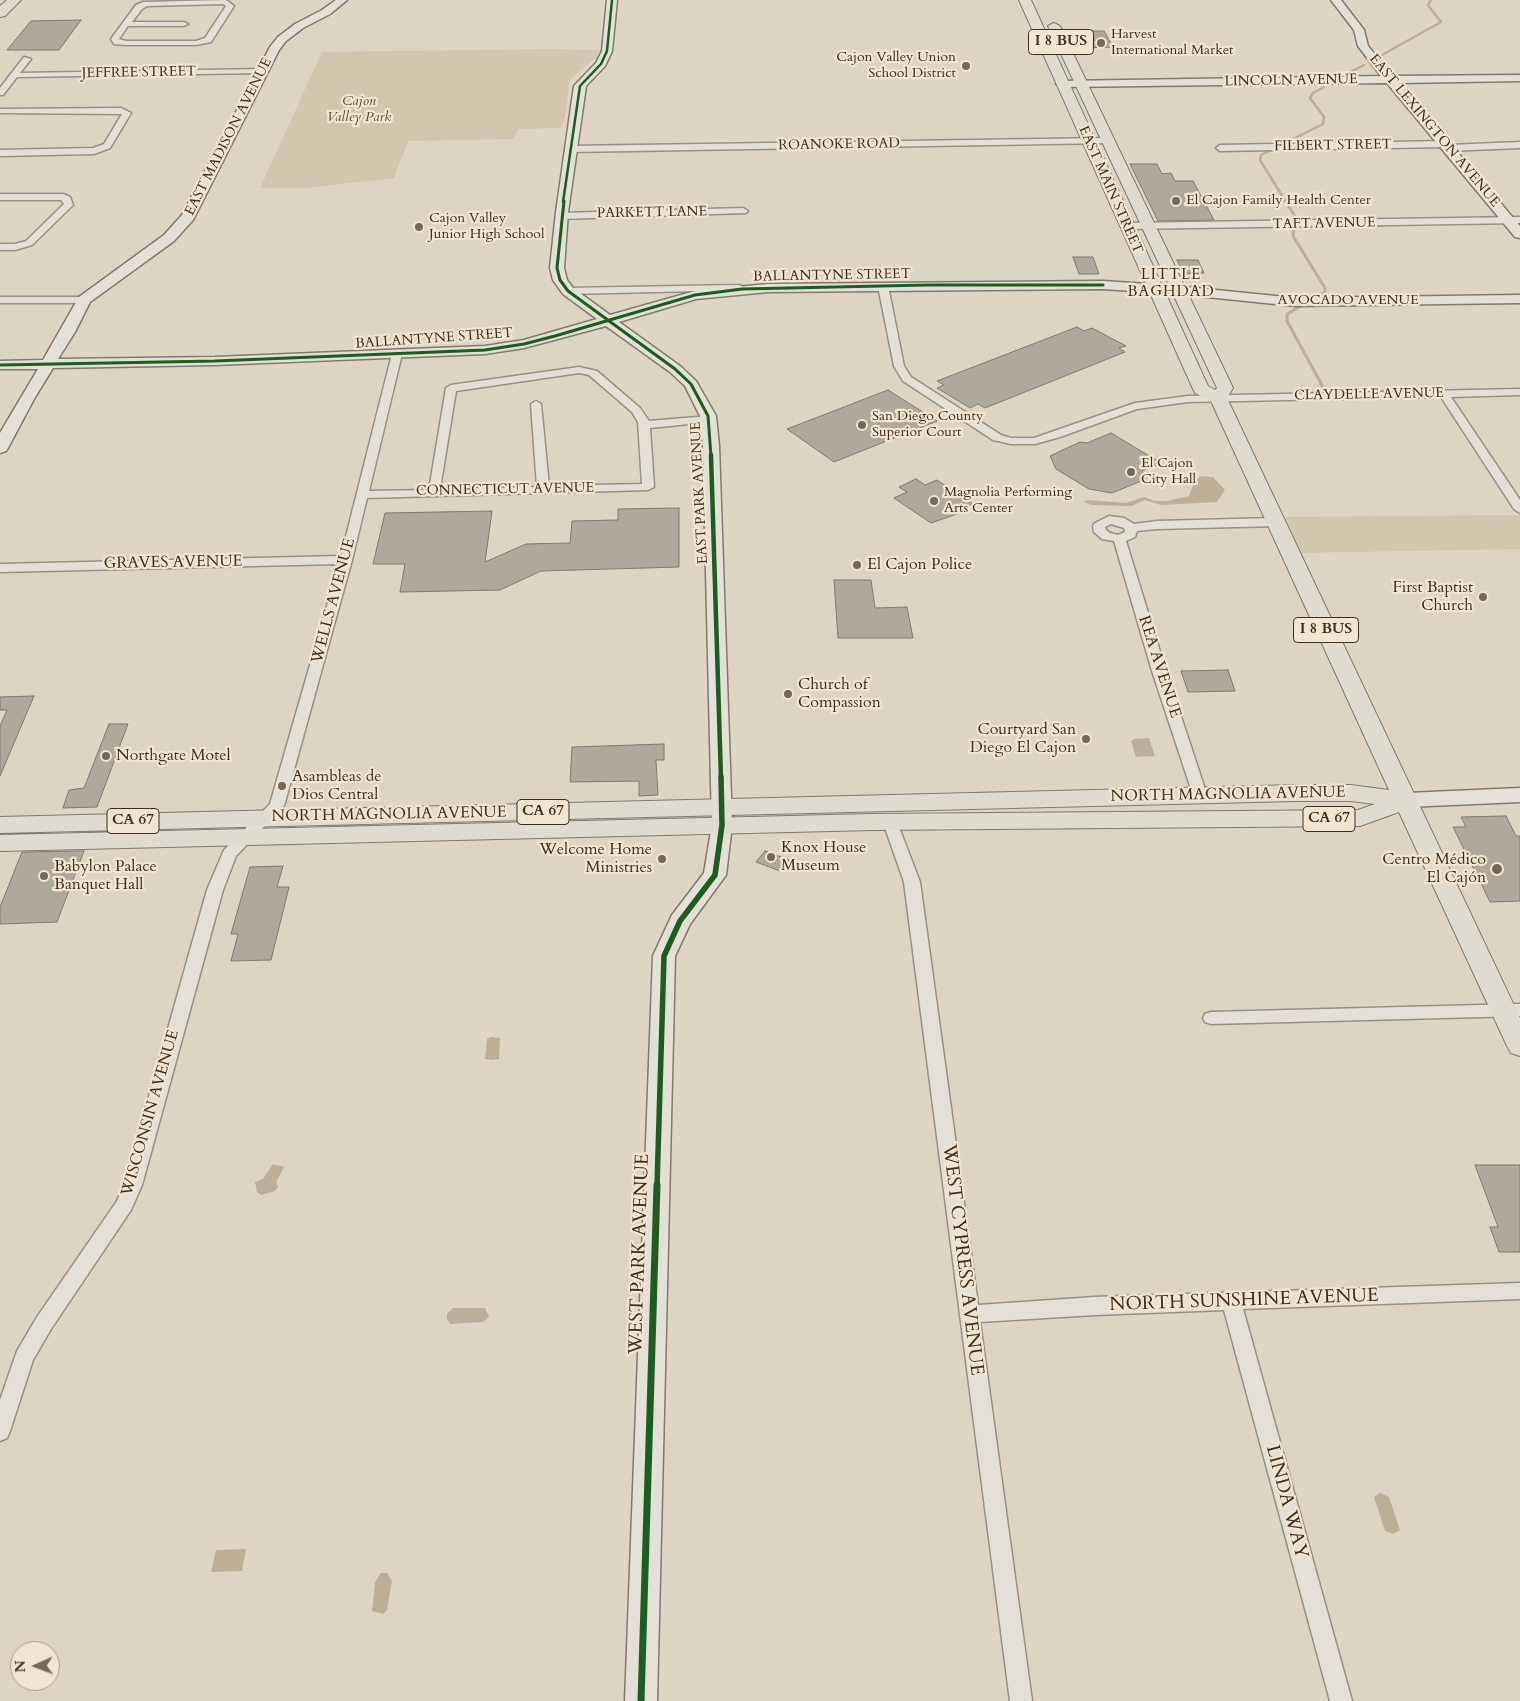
<!DOCTYPE html>
<html>
<head>
<meta charset="utf-8">
<style>
  body { margin:0 }
  #map { position:relative; width:1520px; height:1701px; overflow:hidden; background:#ddd4c3; font-family:Cardo,serif }
  canvas { display:block }
  .north { position:absolute; left:10px; top:1641px; width:50px; height:50px; box-sizing:border-box; background:#f0e5d1; border:1px solid #aa9b8b; border-radius:50%; rotate:268deg; font-size:14px; font-weight:700; line-height:20px; text-align:center; color:#402c22 }
  .north::after { content:''; display:block; margin:auto; width:18px; height:22px; background:#77675a; clip-path:polygon(50% 0,100% 100%,50% 72%,0 100%) }
</style>
</head>
<body>
<div id="map">
<canvas width="1520" height="1701"></canvas>
<div class="north">N</div>
</div>
<script>
const g = document.querySelector('canvas').getContext('2d');
g.lineJoin = 'round';
function fill(path, color) {
  g.fillStyle = color;
  g.fill(path, 'evenodd');
}
function poly(rows) {
  const path = new Path2D();
  for (const r of rows) {
    path.moveTo(r[0], r[1]);
    for (let i = 2; i < r.length; i += 2) path.lineTo(r[i], r[i + 1]);
  }
  return path;
}
function trace(path, color, width, dash) {
  g.strokeStyle = color;
  g.lineWidth = width;
  g.lineCap = dash ? 'butt' : 'round';
  g.setLineDash(dash || []);
  g.stroke(path);
}
function label(font, color, halo, rows, align = 'center') {
  g.font = font + ' Cardo,serif';
  g.lineWidth = 4.5;
  g.setLineDash([]);
  g.textBaseline = 'middle';
  g.strokeStyle = halo;
  g.fillStyle = color;
  for (const [text, x, y, turn = 0] of rows) {
    g.save();
    g.translate(x, y);
    g.rotate((+turn || 0) * Math.PI / 180);
    g.textAlign = isNaN(turn) ? turn : align;
    if (halo) g.strokeText(text, 0, 0);
    g.fillText(text, 0, 0);
    g.restore();
  }
}
fill(poly([
  [548,49,600,50,595,58,570,80,565,118,561,128,518,129,514,139,408,141,394,178,307,188,260,188,322,52],
  [1520,515,1520,549,1296,553,1279,517]
]), '#d3c6af');
fill(poly([
  [1201,476,1213,477,1225,490,1217,502,1161,505,1145,500,1131,506,1092,505,1084,502,1088,500,1126,503,1144,497,1155,501,1167,501,1189,496,1194,482],
  [1149,738,1155,756,1136,757,1131,741,1134,739],
  [491,1037,500,1038,499,1059,491,1060,485,1059,487,1039],
  [273,1164,284,1167,276,1182,278,1187,275,1191,261,1195,257,1192,255,1182,263,1179],
  [453,1308,485,1308,489,1317,483,1322,450,1324,447,1319,447,1314],
  [1380,1493,1389,1497,1400,1530,1393,1534,1385,1531,1374,1497],
  [246,1549,242,1571,211,1572,216,1550],
  [381,1573,387,1573,392,1581,387,1610,383,1614,372,1611,375,1582]
]), '#bdae98');
trace(poly([
  [1382,55,1441,22,1428,5,1431,0],
  [1343,76,1364,65],
  [1286,202,1260,160,1261,155,1323,124,1324,117,1310,98,1313,93,1324,87]
]), '#bdae98', 2.5);
trace(poly([
  [1285,201,1295,216,1293,236,1325,288,1325,292,1287,314,1287,321,1323,387]
]), '#bdae98', 3);
const building = poly([
  [81,20,59,50,7,50,31,21,81,20],
  [1090,31,1104,31,1113,47,1074,48,1068,35,1091,35,1090,31],
  [1130,164,1157,164,1162,174,1171,173,1175,181,1193,181,1214,220,1158,221,1130,164],
  [1073,257,1093,257,1099,274,1079,274,1073,257],
  [1177,260,1198,260,1204,273,1183,274,1177,260],
  [1077,327,1084,331,1092,328,1126,346,1119,348,1125,352,985,408,978,404,970,408,937,388,944,385,937,381,1077,327],
  [888,390,937,421,834,462,787,429,888,390],
  [1111,433,1161,463,1142,471,1146,479,1112,493,1089,489,1056,469,1050,456,1080,442,1087,443,1111,433],
  [916,479,925,485,937,480,973,504,957,511,960,513,931,523,894,498,907,492,899,487,916,479],
  [679,508,679,567,541,571,500,590,400,592,405,564,373,564,385,513,492,511,485,562,526,544,570,543,572,521,618,520,618,509,679,508],
  [834,580,871,580,875,608,907,607,913,638,838,638,834,580],
  [1228,670,1235,691,1188,692,1181,671,1228,670],
  [34,696,0,776,0,726,7,710,0,710,0,697,34,696],
  [109,724,128,724,97,807,63,808,69,790,84,788,109,724],
  [664,744,664,760,656,760,658,795,639,796,639,781,570,782,572,747,664,744],
  [1506,816,1516,836,1520,836,1520,901,1490,902,1453,827,1466,827,1461,817,1506,816],
  [84,851,57,922,0,924,0,907,22,852,84,851],
  [765,851,789,860,780,871,756,862,765,851],
  [283,866,277,887,289,887,271,960,231,961,238,934,231,934,250,867,283,866],
  [1475,1165,1520,1165,1520,1252,1499,1252,1490,1227,1498,1227,1475,1165]
]);
fill(building, '#afa89c');
trace(building, '#817970', 1);
const street = poly([
  [226,0,234,6,211,42,196,45,126,45,114,44,111,39,136,5,143,2,226,0],
  [223,4,226,6,205,38,196,41,126,41,119,39,128,26,184,26,188,24,184,22,132,22,142,9,147,6,223,4],
  [24,57,31,59,20,73,263,69,267,71,263,73,17,77,3,95,0,95,0,88,24,57],
  [121,108,131,113,110,148,94,154,0,156,0,150,93,148,104,144,122,114,0,113,0,109,121,108],
  [1107,138,1110,139,1110,143,570,152,566,149,570,146,1107,138],
  [1446,141,1449,142,1449,145,1520,142,1520,148,1448,151,1445,150,1445,147,1220,151,1216,148,1220,145,1446,141],
  [0,194,63,194,70,197,73,205,32,245,15,250,0,250,0,244,15,244,26,241,64,204,61,200,0,200,0,194],
  [743,208,748,211,746,213,561,219,556,216,561,213,743,208],
  [1520,217,1520,223,1127,229,1122,226,1127,223,1520,217],
  [883,283,888,286,904,366,911,377,1001,435,1011,438,1034,438,1135,403,1188,396,1520,389,1520,395,1451,397,1520,500,1520,513,1514,509,1441,397,1188,402,1137,409,1060,437,1035,444,1011,444,993,440,903,381,894,366,878,286,883,283],
  [739,285,742,286,742,290,568,294,563,291,568,288,739,285],
  [0,297,84,297,89,300,84,303,0,303,0,297],
  [397,351,402,354,369,491,429,490,446,388,451,385,579,367,597,371,640,408,649,421,709,416,714,419,709,422,650,428,654,487,648,490,367,498,352,560,284,806,236,856,223,890,142,1185,131,1210,51,1329,33,1360,10,1431,7,1438,0,1441,0,1400,17,1351,37,1317,117,1201,124,1185,207,890,224,850,270,804,339,564,0,572,0,564,341,556,392,354,397,351],
  [579,373,589,375,632,412,638,422,642,484,549,486,541,404,536,401,531,404,537,487,440,489,456,391,579,373],
  [1109,516,1124,518,1134,524,1157,521,1276,518,1282,522,1276,526,1157,529,1137,531,1135,537,1126,541,1166,671,1207,795,1205,798,1195,798,1193,795,1152,671,1114,541,1102,539,1094,532,1093,526,1095,523,1109,516],
  [1111,524,1124,528,1125,532,1118,535,1110,533,1106,530,1105,527,1111,524],
  [890,817,895,818,897,822,920,882,978,1305,1095,1297,1520,1283,1520,1299,1243,1309,1352,1701,1330,1701,1224,1310,1095,1315,980,1322,1032,1701,1010,1701,904,882,883,822,885,818,890,817],
  [1520,1004,1520,1016,1211,1024,1205,1022,1203,1018,1205,1014,1211,1012,1520,1004]
]);
const secondary = poly([
  [336,0,347,0,330,14,303,28,286,41,279,50,193,220,174,241,90,302,75,332,58,359,215,357,485,346,524,340,597,319,563,294,553,280,550,268,556,212,574,86,596,63,602,51,607,0,617,0,612,51,605,66,586,86,568,212,564,268,567,280,573,288,610,315,695,291,768,284,1103,281,1177,286,1295,298,1520,295,1520,303,1295,306,1177,294,1103,289,768,292,696,299,619,322,680,366,696,381,716,416,719,446,732,825,726,875,690,924,675,956,657,1701,625,1701,653,956,672,915,704,873,712,825,703,446,700,416,685,386,670,372,606,326,524,348,485,354,215,365,53,368,34,399,8,448,6,451,0,453,0,433,38,369,0,369,0,361,43,360,79,297,164,235,182,215,270,47,278,37,295,24,322,10,336,0],
  [1331,0,1341,0,1364,30,1368,46,1393,76,1520,75,1520,81,1399,83,1520,226,1520,238,1515,237,1387,83,1062,87,1056,84,1062,81,1381,76,1358,46,1354,30,1331,0],
  [1520,788,1520,802,1407,807,1400,805,1397,800,1400,795,1407,793,1520,788]
]);
const primary = poly([
  [1019,0,1031,0,1208,386,1215,390,1217,388,1048,26,1054,23,1060,26,1233,388,1227,398,1520,1018,1520,1056,1511,1053,1507,1046,1399,812,1360,826,873,830,0,851,0,835,873,814,1358,810,1375,804,1351,801,1296,801,0,833,0,817,1296,785,1351,785,1389,790,1211,401,1195,393,1193,389,1019,0]
]);
const highway = poly([
  [7,0,21,0,5,16,0,17,0,6,7,0]
]);
trace(street, '#989085', 3);
trace(secondary, '#817970', 3);
trace(primary, '#817970', 2);
trace(highway, '#817970', 2);
fill(street, '#e5e0d7');
fill(secondary, '#e5e0d7');
fill(primary, '#e0dbd1');
fill(highway, '#e0dbd1');
trace(poly([
  [563,202,580,86,601,64,607,51,612,0]
]), '#1b5e20', 2.5);
trace(poly([
  [564,201,557,268,560,280,568,291,675,369,691,384,708,416,711,456],
  [0,365,215,361,485,350,524,344,555,336,695,295,742,289,928,285,1103,285]
]), '#1b5e20', 3);
trace(poly([
  [711,455,721,779]
]), '#1b5e20', 4.5);
trace(poly([
  [657,1186,664,956,680,921,715,875,722,825,721,777]
]), '#1b5e20', 5.5);
trace(poly([
  [641,1701,657,1185]
]), '#1b5e20', 7);
for (const [x, y, r, color] of [
  [1101,43,5,"#77675a"],
  [966,66,5,"#77675a"],
  [1176,201,5,"#77675a"],
  [419,227,5,"#77675a"],
  [862,425,5,"#77675a"],
  [1131,472,5,"#77675a"],
  [934,501,5,"#77675a"],
  [857,565,5,"#77675a"],
  [1483,597,5,"#77675a"],
  [788,694,5,"#77675a"],
  [1086,739,5,"#77675a"],
  [106,756,5,"#77675a"],
  [282,786,5,"#77675a"],
  [771,857,5,"#77675a"],
  [662,859,5,"#77675a"],
  [1497,869,6,"#77675a"],
  [44,876,5,"#77675a"]
]) {
  const dot = new Path2D();
  dot.arc(x, y, r, 0, 2 * Math.PI);
  g.fillStyle = color;
  g.fill(dot);
  trace(dot, '#f0e5d1', 2);
}
label('14px', '#402c22', '#f0e5d1', [
  ["Harvest",1111,35],
  ["International Market",1111,51],
  ["Cajon Valley Union",956,58,"right"],
  ["School District",956,74,"right"],
  ["El Cajon Family Health Center",1186,201],
  ["Cajon Valley",429,219],
  ["Junior High School",429,235],
  ["San Diego County",872,417],
  ["Superior Court",872,433],
  ["El Cajon",1141,464],
  ["City Hall",1141,480],
  ["Magnolia Performing",944,493],
  ["Arts Center",944,509]
], 'left');
label('14px', '#402c22', '#f0e5d1', [
  ["JEFFREE STREET",139,73,-1],
  ["LINCOLN AVENUE",1291,81,-1],
  ["EAST LEXINGTON AVENUE",1434,131,50],
  ["EAST MADISON AVENUE",229,137,-63],
  ["ROANOKE ROAD",839,145,-1],
  ["FILBERT STREET",1333,146,-1],
  ["EAST MAIN STREET",1110,190,66],
  ["PARKETT LANE",652,213,-1],
  ["TAFT AVENUE",1324,224,-1],
  ["BALLANTYNE STREET",832,276,-1],
  ["AVOCADO AVENUE",1348,301],
  ["BALLANTYNE STREET",434,339,-4],
  ["CLAYDELLE AVENUE",1369,395,-1],
  ["CONNECTICUT AVENUE",505,490,-1],
  ["EAST PARK AVENUE",700,493,-93]
]);
label('italic 14px', '#5c483b', '#f0e5d1', [
  ["Cajon",359,102],
  ["Valley Park",359,118]
]);
for (const [x, y, w] of [
  [1061,42,65],
  [1326,630,65],
  [543,812,52],
  [1329,819,52],
  [133,821,52]
]) {
  const box = new Path2D();
  box.roundRect(x - w / 2, y - 12.5, w, 25, 4);
  g.fillStyle = '#f0e5d1';
  g.fill(box);
  trace(box, '#402c22', 1);
}
label('bold 15px', '#402c22', null, [
  ["I 8 BUS",1061,42],
  ["I 8 BUS",1326,630],
  ["CA 67",543,812],
  ["CA 67",1329,819],
  ["CA 67",133,821]
]);
g.letterSpacing = '1px';
label('15px', '#402c22', '#f0e5d1', [
  ["LITTLE",1171,276],
  ["BAGHDAD",1171,293]
]);
g.letterSpacing = '0px';
label('16px', '#402c22', '#f0e5d1', [
  ["GRAVES AVENUE",173,563,-1],
  ["WELLS AVENUE",334,601,-75],
  ["REA AVENUE",1159,667,72],
  ["NORTH MAGNOLIA AVENUE",1228,795,-1],
  ["NORTH MAGNOLIA AVENUE",389,815,-1],
  ["WISCONSIN AVENUE",151,1113,-74]
]);
label('16px', '#402c22', '#f0e5d1', [
  ["El Cajon Police",867,565],
  ["First Baptist",1473,588,"right"],
  ["Church",1473,606,"right"],
  ["Church of",798,685],
  ["Compassion",798,703],
  ["Courtyard San",1076,730,"right"],
  ["Diego El Cajon",1076,748,"right"],
  ["Northgate Motel",116,756],
  ["Asambleas de",292,777],
  ["Dios Central",292,795],
  ["Knox House",781,848],
  ["Museum",781,866],
  ["Welcome Home",652,850,"right"],
  ["Ministries",652,868,"right"],
  ["Centro Médico",1486,860,"right"],
  ["El Cajón",1486,878,"right"],
  ["Babylon Palace",54,867],
  ["Banquet Hall",54,885]
], 'left');
label('19px', '#402c22', '#f0e5d1', [
  ["WEST PARK AVENUE",640,1254,-88],
  ["WEST CYPRESS AVENUE",962,1260,83],
  ["NORTH SUNSHINE AVENUE",1244,1301,-2],
  ["LINDA WAY",1286,1502,75]
]);
</script>
</body>
</html>
